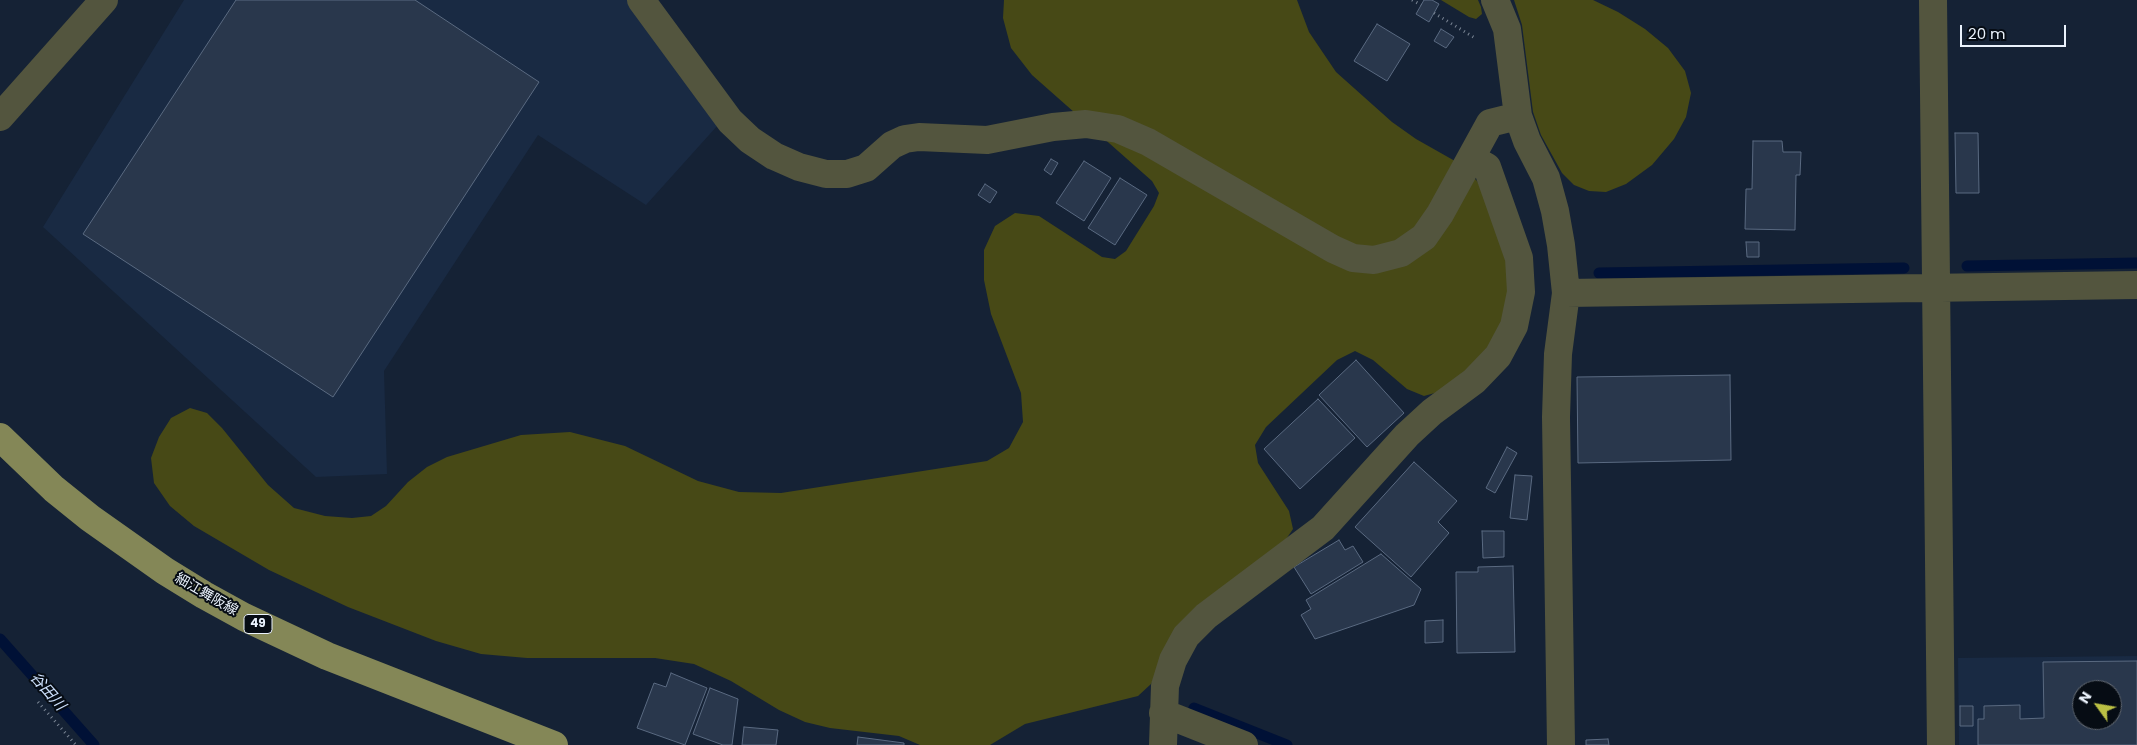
<!DOCTYPE html>
<html>
<head>
<meta charset="utf-8">
<style>
  body { margin:0 }
  #map { position:relative; width:2137px; height:745px; overflow:hidden; background:#152235; font-family:Poppins,sans-serif }
  canvas { display:block }
  .north { position:absolute; left:2072px; top:680px; width:50px; height:50px; box-sizing:border-box; background:#060c14; border:1px solid #616871; border-radius:50%; rotate:302deg; font-size:14px; font-weight:700; line-height:20px; text-align:center; color:#eaf2fc }
  .north::after { content:''; display:block; margin:auto; width:18px; height:22px; background:#bbc044; clip-path:polygon(50% 0,100% 100%,50% 72%,0 100%) }
  .scale { position:absolute; left:1960px; top:25px; width:106px; height:22px; box-sizing:border-box; border:2px solid #eaf2fc; border-top:0; padding-left:6px; font-size:15px; line-height:18px; white-space:nowrap; color:#eaf2fc; -webkit-text-stroke:4px #060c14; paint-order:stroke }
</style>
</head>
<body>
<div id="map">
<canvas width="2137" height="745"></canvas>
<div class="north">N</div>
<div class="scale">20 m</div>
</div>
<script>
const g = document.querySelector('canvas').getContext('2d');
g.lineJoin = 'round';
function fill(path, color) {
  g.fillStyle = color;
  g.fill(path, 'evenodd');
}
function poly(rows) {
  const path = new Path2D();
  for (const r of rows) {
    path.moveTo(r[0], r[1]);
    for (let i = 2; i < r.length; i += 2) path.lineTo(r[i], r[i + 1]);
  }
  return path;
}
function trace(path, color, width, dash) {
  g.strokeStyle = color;
  g.lineWidth = width;
  g.lineCap = dash ? 'butt' : 'round';
  g.setLineDash(dash || []);
  g.stroke(path);
}
function label(font, color, halo, rows, align = 'center') {
  g.font = font + ' Poppins,"Noto Sans JP",sans-serif';
  g.lineWidth = 4;
  g.setLineDash([]);
  g.textBaseline = 'middle';
  g.strokeStyle = halo;
  g.fillStyle = color;
  for (const [text, x, y, turn = 0] of rows) {
    g.save();
    g.translate(x, y);
    g.rotate((+turn || 0) * Math.PI / 180);
    g.textAlign = isNaN(turn) ? turn : align;
    if (halo) g.strokeText(text, 0, 0);
    g.fillText(text, 0, 0);
    g.restore();
  }
}
fill(poly([
  [184,0,628,0,718,125,646,205,538,135,384,371,387,474,316,477,43,227],
  [2137,656,2137,745,1959,745,1958,658],
  [2082,690,2112,690,2112,720,2082,720]
]), '#192a43');
fill(poly([
  [1004,0,1297,0,1309,32,1336,72,1392,122,1416,139,1462,165,1477,181,1487,199,1508,260,1511,292,1504,322,1489,350,1442,391,1424,396,1407,389,1373,360,1355,351,1337,360,1266,427,1255,445,1258,463,1289,511,1293,529,1280,548,1159,669,1151,684,1138,696,1025,724,990,745,920,745,899,736,830,728,805,722,779,710,731,681,694,664,655,658,527,658,481,654,436,641,348,607,269,570,194,526,170,506,154,483,151,458,159,437,171,418,190,408,207,413,222,428,268,485,294,508,325,516,352,518,371,516,386,506,408,482,427,467,447,457,521,435,570,432,625,446,698,481,739,492,781,493,987,461,1009,448,1023,422,1021,393,991,314,984,280,984,250,995,226,1015,213,1039,216,1102,257,1115,259,1126,251,1154,206,1159,193,1152,181,1032,75,1011,48,1003,18],
  [1441,0,1478,0,1481,7,1482,14,1476,19,1469,17],
  [1514,0,1593,0,1618,12,1645,29,1668,48,1685,71,1691,93,1686,117,1674,139,1652,165,1626,184,1606,192,1589,191,1574,185,1562,173,1541,135,1533,112,1522,25]
]), '#474916');
trace(poly([
  [1967,266,2137,263],
  [1599,273,1904,268],
  [0,639,94,745],
  [1194,708,1287,745]
]), '#001136', 11);
const building = poly([
  [236,0,415,0,539,82,333,397,83,234,236,0],
  [1424,0,1432,0,1439,4,1429,22,1416,14,1424,0],
  [1377,24,1410,44,1387,81,1354,61,1377,24],
  [1441,29,1454,37,1446,48,1434,41,1441,29],
  [1955,133,1978,133,1979,193,1956,193,1955,133],
  [1753,141,1782,141,1783,152,1801,152,1800,175,1796,175,1795,230,1745,229,1746,189,1752,189,1753,141],
  [1051,159,1058,163,1051,175,1044,170,1051,159],
  [1084,161,1111,178,1084,221,1056,203,1084,161],
  [1120,178,1147,195,1115,245,1088,228,1120,178],
  [985,184,997,192,990,203,978,195,985,184],
  [1746,242,1759,242,1759,257,1747,257,1746,242],
  [1356,360,1404,413,1367,447,1319,395,1356,360],
  [1730,375,1731,460,1578,463,1577,377,1730,375],
  [1318,399,1355,438,1300,489,1264,449,1318,399],
  [1507,447,1517,453,1495,493,1486,488,1507,447],
  [1414,462,1457,501,1438,522,1449,533,1411,577,1355,527,1414,462],
  [1515,475,1532,476,1527,520,1510,518,1515,475],
  [1482,531,1504,531,1504,557,1483,558,1482,531],
  [1339,540,1345,550,1353,546,1363,562,1311,594,1294,567,1339,540],
  [1381,554,1421,589,1414,605,1315,639,1301,615,1311,609,1306,600,1381,554],
  [1513,566,1515,652,1457,653,1456,572,1478,572,1478,567,1513,566],
  [1443,620,1443,642,1425,643,1425,621,1443,620],
  [2137,661,2137,745,1978,745,1978,719,1984,719,1984,706,2020,705,2020,719,2044,718,2043,662,2137,661],
  [2082,690,2112,690,2112,720,2082,720,2082,690],
  [671,673,707,688,685,745,637,728,654,683,666,687,671,673],
  [710,688,738,699,732,745,723,745,693,734,710,688],
  [1960,706,1973,706,1973,726,1960,726,1960,706],
  [744,727,778,730,776,745,742,745,744,727],
  [858,737,904,743,904,745,857,745,858,737],
  [1608,739,1609,745,1586,745,1586,740,1608,739]
]);
fill(building, '#29374c');
trace(building, '#5a6a81', 1);
trace(poly([
  [1412,0,1421,5],
  [1434,13,1475,38],
  [38,702,76,745]
]), '#7b8695', 3, [1, 4]);
trace(poly([
  [641,0,730,121,750,140,774,156,799,167,826,174,847,174,866,168,892,145,905,139,919,137,987,140,1053,127,1086,124,1118,129,1148,142,1333,249,1353,258,1374,260,1401,253,1424,237,1440,214,1490,123,1518,116],
  [1495,0,1507,29,1518,116,1527,141,1546,178,1555,211,1561,245,1566,293,1558,354,1556,417,1561,745],
  [1933,0,1941,745],
  [0,117,104,0],
  [1566,293,2137,285],
  [1163,713,1244,745],
  [1163,745,1165,686,1173,660,1186,636,1206,616,1323,528,1407,435,1432,412,1474,381,1498,356,1514,326,1521,292,1519,258,1487,167,1471,158]
]), '#53553e', 28);
trace(poly([
  [0,437,54,489,90,518,165,571,204,595,244,617,327,656,554,745]
]), '#848757', 28);
for (const [x, y, w] of [
  [258,624,28]
]) {
  const box = new Path2D();
  box.roundRect(x - w / 2, y - 9.5, w, 19, 4);
  g.fillStyle = '#060c14';
  g.fill(box);
  trace(box, '#eaf2fc', 1);
}
label('bold 12px', '#eaf2fc', null, [
  ["49",258,624]
]);
label('14px', '#eaf2fc', '#060c14', [
  ["細江舞阪線",206,595,30]
]);
label('italic 15px', '#cde0fc', '#060c14', [
  ["谷田川",47,692,49]
]);
</script>
</body>
</html>
